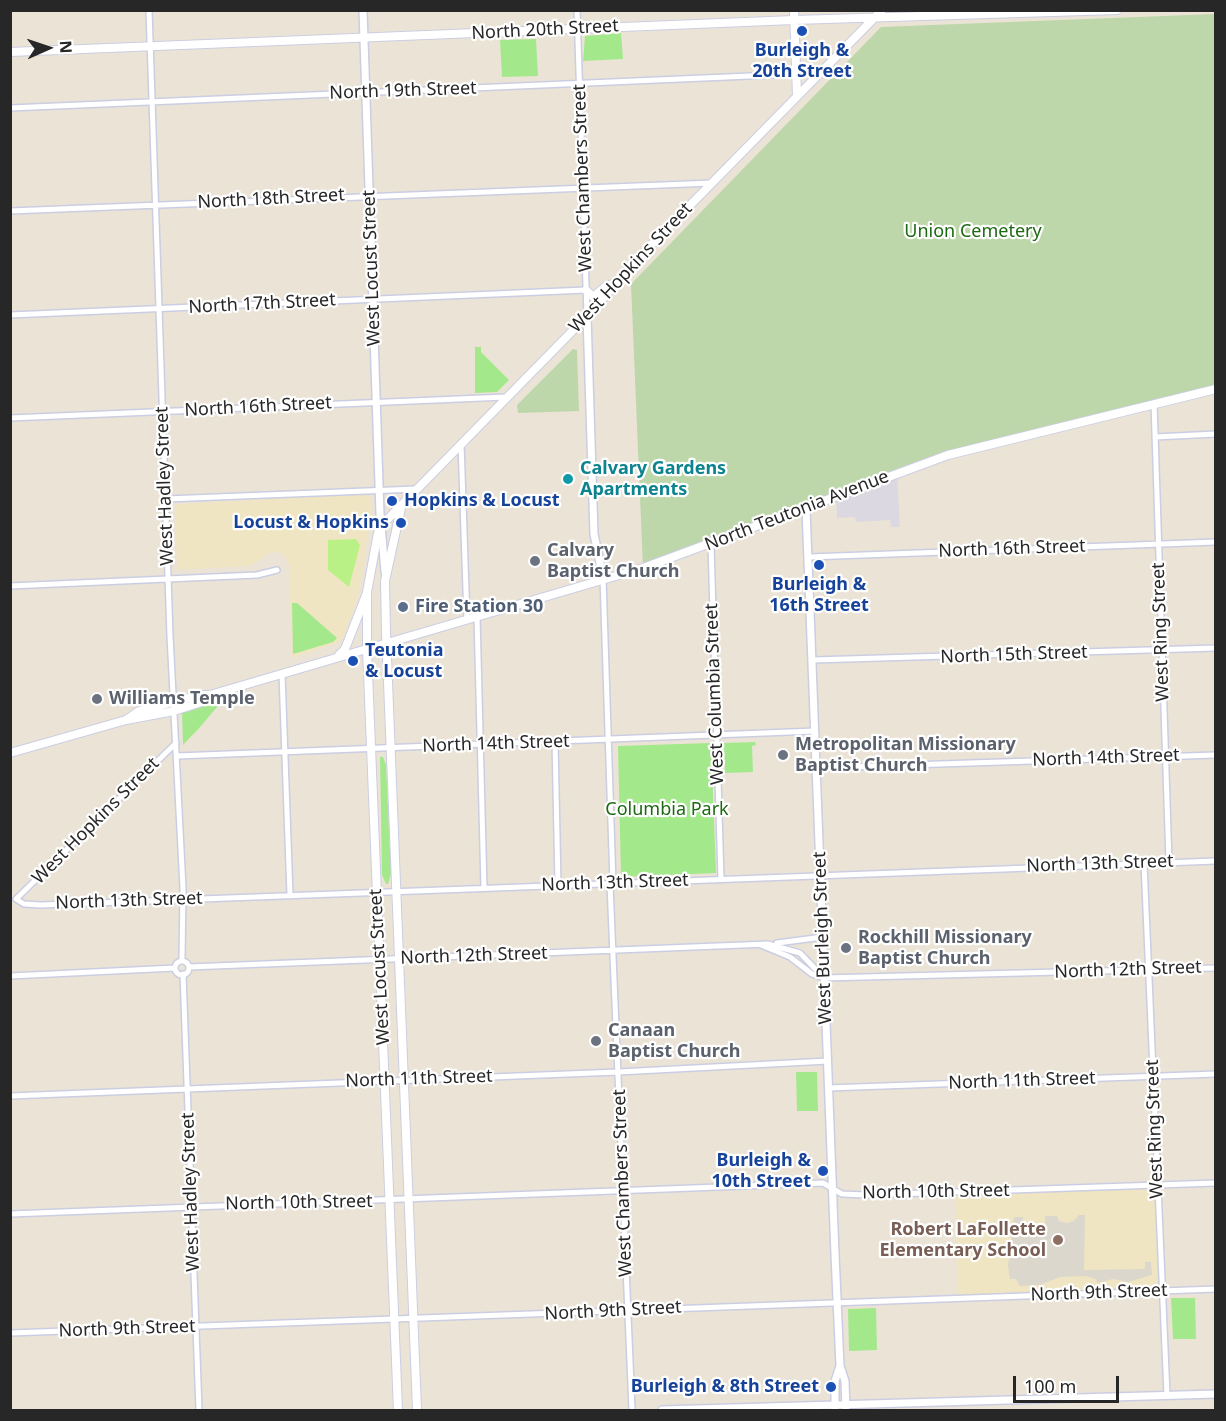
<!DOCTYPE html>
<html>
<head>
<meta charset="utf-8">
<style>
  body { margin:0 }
  #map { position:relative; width:1226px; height:1421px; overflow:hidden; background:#ebe4d6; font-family:"Noto Sans",sans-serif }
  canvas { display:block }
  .frame { position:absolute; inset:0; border:12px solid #272727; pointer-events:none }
  .north { position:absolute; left:18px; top:18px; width:60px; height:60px; -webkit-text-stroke:4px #fff; paint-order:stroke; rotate:87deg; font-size:16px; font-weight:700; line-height:24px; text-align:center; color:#272727 }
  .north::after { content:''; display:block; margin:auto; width:21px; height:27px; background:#272727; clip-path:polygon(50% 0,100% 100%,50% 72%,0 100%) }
  .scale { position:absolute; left:1013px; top:1376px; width:106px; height:27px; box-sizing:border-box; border:3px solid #272727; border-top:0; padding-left:8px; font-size:18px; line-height:21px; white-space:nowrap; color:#272727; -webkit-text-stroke:4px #fff; paint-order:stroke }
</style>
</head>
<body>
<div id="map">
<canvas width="1226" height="1421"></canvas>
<div class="frame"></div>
<div class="north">N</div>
<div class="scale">100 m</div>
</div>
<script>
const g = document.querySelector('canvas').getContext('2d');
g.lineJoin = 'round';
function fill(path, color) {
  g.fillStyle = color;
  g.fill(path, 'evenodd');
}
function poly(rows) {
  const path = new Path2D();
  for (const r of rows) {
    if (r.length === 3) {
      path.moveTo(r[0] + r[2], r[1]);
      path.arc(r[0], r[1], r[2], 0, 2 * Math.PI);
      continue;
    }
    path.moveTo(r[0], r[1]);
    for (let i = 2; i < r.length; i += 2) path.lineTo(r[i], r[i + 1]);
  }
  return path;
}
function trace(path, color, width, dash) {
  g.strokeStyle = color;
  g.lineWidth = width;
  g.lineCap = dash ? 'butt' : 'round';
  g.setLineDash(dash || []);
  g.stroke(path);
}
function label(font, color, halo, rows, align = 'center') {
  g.font = font + ' "Noto Sans",sans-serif';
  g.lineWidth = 4.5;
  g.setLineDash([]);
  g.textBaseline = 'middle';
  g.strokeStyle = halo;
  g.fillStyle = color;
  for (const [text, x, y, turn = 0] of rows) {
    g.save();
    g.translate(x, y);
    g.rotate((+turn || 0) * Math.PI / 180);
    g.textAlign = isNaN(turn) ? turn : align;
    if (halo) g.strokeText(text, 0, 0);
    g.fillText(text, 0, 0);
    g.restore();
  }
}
fill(poly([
  [897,473,900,527,891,527,890,520,856,522,855,517,837,518,836,497]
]), '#dcd8e2');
fill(poly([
  [370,494,371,516,358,597,343,638,337,643,292,658,289,565,285,556,278,552,271,552,250,566,177,570,175,504],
  [1157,1185,1162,1291,957,1298,956,1192]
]), '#efe5c3');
fill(poly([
  [621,33,623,59,583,61,585,36],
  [536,39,538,76,502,77,500,40],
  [475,347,481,347,481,352,509,380,497,392,475,393],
  [292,603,297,603,337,638,333,642,293,654],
  [222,701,201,726,183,745,182,712],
  [755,742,756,745,752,746,753,772,725,773,724,743],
  [711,743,716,873,621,877,618,746],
  [380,757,383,757,386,765,391,874,388,884,386,884,382,875],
  [796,1072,817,1072,818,1111,797,1111],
  [1171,1298,1195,1298,1196,1339,1173,1339],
  [876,1308,877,1350,849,1351,848,1309]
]), '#a4e88c');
fill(poly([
  [1215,14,1215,389,992,443,643,568,631,284,881,27],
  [573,349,577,350,579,411,518,413,517,405]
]), '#bdd7ab');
fill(poly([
  [356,539,360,545,349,587,328,570,328,540]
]), '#baf186');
fill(poly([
  [1079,1215,1085,1215,1084,1270,1145,1269,1145,1262,1151,1262,1152,1275,1128,1282,1113,1279,1097,1283,1096,1279,1085,1276,1060,1277,1040,1285,1020,1286,1016,1279,1010,1279,1008,1266,1014,1217,1023,1217,1024,1232,1045,1231,1045,1216,1057,1216,1059,1221,1067,1223,1074,1221]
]), '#dbd7cd');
const minor = poly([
  [149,10,170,636,183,888,182,961],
  [577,10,587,316],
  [10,108,796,74],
  [10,211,712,183],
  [10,315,586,290],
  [1154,403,1169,862],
  [10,418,506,397],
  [1155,437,1216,434],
  [461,443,467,620],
  [166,499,416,489],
  [711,545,721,879],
  [809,557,1216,542],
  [603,578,613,884],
  [10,586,257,575,277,570],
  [477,617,484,888],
  [813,660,1216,648],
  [282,674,290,895],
  [555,741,558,885],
  [176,743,16,899,24,904,41,905,1216,861],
  [177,756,815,731],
  [817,768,1216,755],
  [1144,863,1167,1395],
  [610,884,632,1410],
  [777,943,823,937],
  [761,945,790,957,812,974,824,978,1216,968],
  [182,968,7],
  [189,967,768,944,800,953,824,978],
  [183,974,199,1410],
  [10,976,175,968],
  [828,1088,1216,1074],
  [10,1096,618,1072,828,1061],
  [10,1214,823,1183,842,1194,866,1195,1216,1183],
  [10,1333,1216,1289]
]);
const tertiary = poly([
  [363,10,380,514,385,572],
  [587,316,594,534,603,578],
  [806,509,835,1254,840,1366,845,1381,846,1410],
  [662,1410,1216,1394],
  [835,1410,835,1381,840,1366]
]);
const secondary = poly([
  [794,10,797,96],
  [10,52,794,20,1117,10],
  [586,290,593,297,606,286,616,283],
  [401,508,385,581,386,632,417,1410],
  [339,655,345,649,367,593],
  [126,720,139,711,200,695,210,695,643,568,948,455,1216,389],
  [10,753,126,720,174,711,202,702,210,695],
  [398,1410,367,649,367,592,378,533,381,526,587,316,654,242,882,10]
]);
trace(minor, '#cbcee2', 8);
trace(tertiary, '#cbcee2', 10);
trace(secondary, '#cbcee2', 10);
trace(minor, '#fff', 5);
trace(tertiary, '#fff', 7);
trace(secondary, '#fff', 8);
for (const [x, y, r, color] of [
  [802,31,6,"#1a4fb4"],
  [568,479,6,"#0f9aa8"],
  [392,501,6,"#1a4fb4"],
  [401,523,6,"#1a4fb4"],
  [535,561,6,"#6b7280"],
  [819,565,6,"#1a4fb4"],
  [403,607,6,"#5c6f8a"],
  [353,661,6,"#1a4fb4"],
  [97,699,6,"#6b7280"],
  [783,755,6,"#6b7280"],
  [846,948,6,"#6b7280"],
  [596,1041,6,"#6b7280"],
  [823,1171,6,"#1a4fb4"],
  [1058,1240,6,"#8d6e63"],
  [831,1387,6,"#1a4fb4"]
]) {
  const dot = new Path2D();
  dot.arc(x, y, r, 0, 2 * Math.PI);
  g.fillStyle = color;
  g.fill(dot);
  trace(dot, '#fff', 2);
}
label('18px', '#272727', '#fff', [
  ["North 20th Street",545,30,-3],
  ["North 19th Street",403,91,-2],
  ["West Chambers Street",583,178,-92],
  ["North 18th Street",271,199,-3],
  ["West Locust Street",372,268,-92],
  ["West Hopkins Street",631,268,-47],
  ["North 17th Street",262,304,-3],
  ["North 16th Street",258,407,-3],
  ["West Hadley Street",165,486,-92],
  ["North Teutonia Avenue",797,511,-21],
  ["North 16th Street",1012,549,-2],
  ["West Ring Street",1161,632,-92],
  ["North 15th Street",1014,655,-2],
  ["West Columbia Street",715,694,-92],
  ["North 14th Street",496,744,-2],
  ["North 14th Street",1106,758,-2],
  ["West Hopkins Street",96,821,-45],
  ["North 13th Street",1100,864,-2],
  ["North 13th Street",615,883,-2],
  ["North 13th Street",129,901,-2],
  ["West Burleigh Street",823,938,-92],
  ["North 12th Street",474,956,-2],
  ["West Locust Street",380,967,-93],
  ["North 12th Street",1128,970,-2],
  ["North 11th Street",419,1079,-2],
  ["North 11th Street",1022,1081,-2],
  ["West Ring Street",1155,1129,-92],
  ["West Chambers Street",623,1183,-92],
  ["West Hadley Street",191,1192,-92],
  ["North 10th Street",936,1192,-1],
  ["North 10th Street",299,1203,-1],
  ["North 9th Street",1099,1293,-2],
  ["North 9th Street",613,1311,-3],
  ["North 9th Street",127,1329,-2]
]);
label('bold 18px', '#164399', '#fff', [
  ["Burleigh &",802,51,"center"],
  ["20th Street",802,72,"center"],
  ["Hopkins & Locust",404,501,"left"],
  ["Locust & Hopkins",389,523],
  ["Burleigh &",819,585,"center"],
  ["16th Street",819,606,"center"],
  ["Teutonia",365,651,"left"],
  ["& Locust",365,672,"left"],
  ["Burleigh &",811,1161],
  ["10th Street",811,1182],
  ["Burleigh & 8th Street",819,1387]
], 'right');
label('18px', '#1d6812', '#fff', [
  ["Union Cemetery",973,232],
  ["Columbia Park",667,810]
]);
label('bold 18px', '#0d838f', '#fff', [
  ["Calvary Gardens",580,469],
  ["Apartments",580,490]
], 'left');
label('bold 18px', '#5b616d', '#fff', [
  ["Calvary",547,551],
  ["Baptist Church",547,572],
  ["Williams Temple",109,699],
  ["Metropolitan Missionary",795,745],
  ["Baptist Church",795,766],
  ["Rockhill Missionary",858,938],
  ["Baptist Church",858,959],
  ["Canaan",608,1031],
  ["Baptist Church",608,1052]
], 'left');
label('bold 18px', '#4e5e75', '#fff', [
  ["Fire Station 30",415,607]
], 'left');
label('bold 18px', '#785e54', '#fff', [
  ["Robert LaFollette",1046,1230],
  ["Elementary School",1046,1251]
], 'right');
</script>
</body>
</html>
